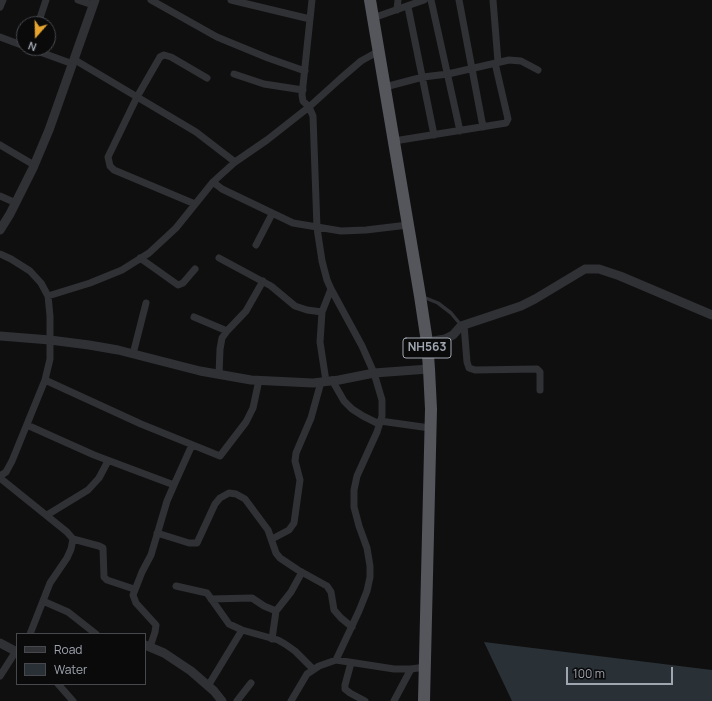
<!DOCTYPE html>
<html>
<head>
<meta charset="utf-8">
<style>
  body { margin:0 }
  #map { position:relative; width:712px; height:701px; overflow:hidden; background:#0f0f10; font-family:Manrope,sans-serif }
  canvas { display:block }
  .legend { position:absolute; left:16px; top:633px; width:130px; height:52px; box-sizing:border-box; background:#0a0a0b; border:1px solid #46484d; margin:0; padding:5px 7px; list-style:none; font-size:12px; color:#a0a6b0 }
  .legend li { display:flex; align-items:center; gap:8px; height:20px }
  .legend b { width:20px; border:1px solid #46484d }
  .north { position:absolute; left:16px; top:16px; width:40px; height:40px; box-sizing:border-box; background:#0a0a0b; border:1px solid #46484d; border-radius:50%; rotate:200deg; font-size:11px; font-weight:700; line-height:16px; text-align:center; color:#a0a6b0 }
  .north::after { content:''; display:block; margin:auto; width:14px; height:18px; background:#e7a530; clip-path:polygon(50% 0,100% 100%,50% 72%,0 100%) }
  .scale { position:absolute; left:566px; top:667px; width:107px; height:18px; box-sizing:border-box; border:2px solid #a0a6b0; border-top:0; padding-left:5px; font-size:12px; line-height:14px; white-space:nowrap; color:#a0a6b0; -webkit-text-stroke:3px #0a0a0b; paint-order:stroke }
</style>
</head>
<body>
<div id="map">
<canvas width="712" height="701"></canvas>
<ul class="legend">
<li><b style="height:5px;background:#303135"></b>Road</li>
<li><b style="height:11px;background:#293137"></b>Water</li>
</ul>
<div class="north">N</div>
<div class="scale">100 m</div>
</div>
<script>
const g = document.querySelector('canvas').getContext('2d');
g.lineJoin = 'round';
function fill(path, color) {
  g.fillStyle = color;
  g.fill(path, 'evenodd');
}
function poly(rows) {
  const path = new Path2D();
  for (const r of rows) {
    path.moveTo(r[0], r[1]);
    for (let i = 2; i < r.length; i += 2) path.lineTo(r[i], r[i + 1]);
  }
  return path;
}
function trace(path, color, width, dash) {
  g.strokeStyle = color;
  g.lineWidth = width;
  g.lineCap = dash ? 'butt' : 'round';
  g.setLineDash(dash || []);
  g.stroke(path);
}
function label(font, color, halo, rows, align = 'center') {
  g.font = font + ' Manrope,sans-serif';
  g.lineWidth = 3.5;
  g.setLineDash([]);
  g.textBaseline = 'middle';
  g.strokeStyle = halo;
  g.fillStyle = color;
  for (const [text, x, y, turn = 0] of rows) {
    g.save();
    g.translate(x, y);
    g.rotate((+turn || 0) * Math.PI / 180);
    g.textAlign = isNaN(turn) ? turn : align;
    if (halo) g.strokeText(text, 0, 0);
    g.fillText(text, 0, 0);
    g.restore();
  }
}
fill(poly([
  [484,642,712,670,712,701,512,701]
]), '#293137');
trace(poly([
  [423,297,438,303,451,313,461,325]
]), '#303135', 3.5);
trace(poly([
  [78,0,93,5],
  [151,0,217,37,268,58,305,71],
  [231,0,310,19],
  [312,0,302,95,303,101,309,107,313,116,317,228,322,261,327,280,331,289,362,346,374,373,382,400,382,416,377,432,357,476,354,490,354,507,359,526,367,548,370,566,370,577,367,591,359,611,336,660,394,669,411,669,425,667],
  [431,0,460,131],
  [459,0,483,127],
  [493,0,498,62],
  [0,7,3,0],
  [408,7,434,135],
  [397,10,398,0],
  [373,18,424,0],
  [38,24,46,0],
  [0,37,24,46],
  [29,48,73,64],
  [75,60,196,132,235,162],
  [234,74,264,84,303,90],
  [385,87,423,77,448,74,509,60,521,61,538,70],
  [394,141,506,123,508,119,495,63],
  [0,145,34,165],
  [213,182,222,189,293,223,341,231,366,230,408,225],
  [0,196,16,203],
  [195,204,114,170,110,166,108,157,137,97,160,57,164,55,171,57,207,78],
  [256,245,272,214],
  [0,254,11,259,30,271,41,283,48,296,50,316,50,359,45,380,141,424,220,456,246,422,253,408,259,380],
  [140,258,178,285,183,283,195,269],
  [219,258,271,286,295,306,307,310,322,312],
  [48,296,90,283,122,270,149,253,176,228,213,182,235,162,267,140,309,107,340,79,361,61,379,51],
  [194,317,227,331],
  [464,325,467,362,469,368,475,370,537,369,540,372,540,390],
  [133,354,146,303],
  [219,375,220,349,222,338,227,331,246,311,263,281],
  [332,380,344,401,352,409,363,416,379,424],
  [326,381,320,342,322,312,331,289],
  [380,421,430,428],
  [27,425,94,455,174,485,192,445],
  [0,476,6,472,12,461,45,380],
  [0,478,67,532,73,539,71,549,67,558,50,583,30,634],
  [47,515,88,490,99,478,108,461],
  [157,533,189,543,197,543,215,504,220,498,229,493,236,494,245,499,268,530,276,553,280,558,298,570,327,586,331,592,334,610,341,618,352,627],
  [73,539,99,546,103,548,104,577,107,580,134,589],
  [272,539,289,530,294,523,300,480,295,461,296,453,311,418,321,382],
  [176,586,207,593,229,624,242,630,278,640,285,644,295,651,313,669],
  [211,599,252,598,264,606,276,611],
  [43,601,68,612,96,634],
  [272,639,276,611,291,592,302,572],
  [150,647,155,632,156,625,136,603,133,595,142,572,151,555,167,501,174,485],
  [351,663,345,685,345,689,350,693,365,701],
  [0,676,16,651],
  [58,684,73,701],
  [208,686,242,630],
  [237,701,251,683],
  [291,701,307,674,319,666,336,660],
  [394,701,411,669]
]), '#303135', 7);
trace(poly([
  [0,230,10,214,33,168,49,130,95,0],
  [0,336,50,340,89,345,118,350,200,371,251,380,313,383,339,380,374,373,429,369],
  [427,342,445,339,453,335,461,326,521,306,535,299,585,269,599,269,620,276,712,315],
  [0,643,17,652],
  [145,645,164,653,191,671,214,691,222,701]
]), '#303135', 9);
trace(poly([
  [370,0,420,296,427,342,429,369,431,409,424,701]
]), '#54565c', 12);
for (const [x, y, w] of [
  [427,348,48]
]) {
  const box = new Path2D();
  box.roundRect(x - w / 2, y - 10, w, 20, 3);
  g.fillStyle = '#0a0a0b';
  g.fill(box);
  trace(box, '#a0a6b0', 1);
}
label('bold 12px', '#a0a6b0', null, [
  ["NH563",427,348]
]);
</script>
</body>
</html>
